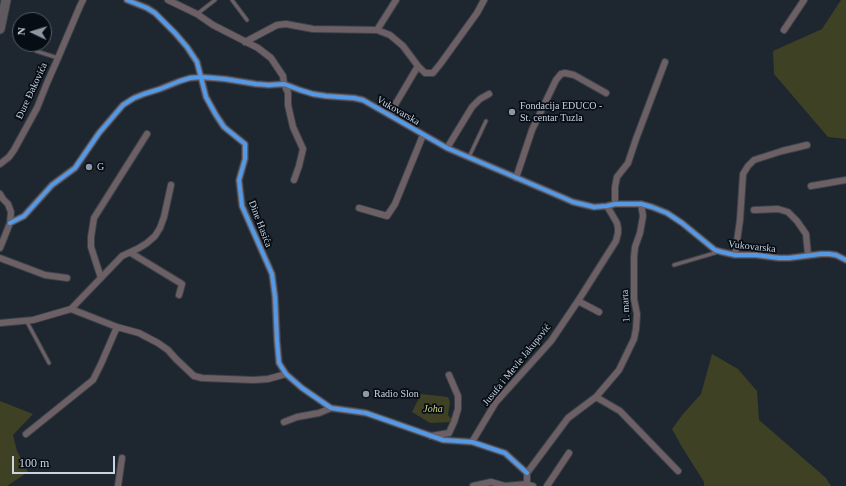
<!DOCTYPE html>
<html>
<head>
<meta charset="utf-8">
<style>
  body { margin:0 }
  #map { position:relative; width:846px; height:486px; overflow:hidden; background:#1e262f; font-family:Georgia,serif }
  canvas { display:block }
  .north { position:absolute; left:12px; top:12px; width:40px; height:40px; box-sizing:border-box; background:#070d15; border:1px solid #555d66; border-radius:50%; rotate:274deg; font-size:11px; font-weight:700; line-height:16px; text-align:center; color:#cad4e0 }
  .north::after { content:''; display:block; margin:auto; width:14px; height:18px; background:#8e97a2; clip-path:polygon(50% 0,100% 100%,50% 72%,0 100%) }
  .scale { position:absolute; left:12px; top:456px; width:103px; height:18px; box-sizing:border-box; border:2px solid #cad4e0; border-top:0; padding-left:5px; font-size:12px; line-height:14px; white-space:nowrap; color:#cad4e0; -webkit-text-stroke:3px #070d15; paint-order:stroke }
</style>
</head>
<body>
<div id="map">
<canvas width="846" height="486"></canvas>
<div class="north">N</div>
<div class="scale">100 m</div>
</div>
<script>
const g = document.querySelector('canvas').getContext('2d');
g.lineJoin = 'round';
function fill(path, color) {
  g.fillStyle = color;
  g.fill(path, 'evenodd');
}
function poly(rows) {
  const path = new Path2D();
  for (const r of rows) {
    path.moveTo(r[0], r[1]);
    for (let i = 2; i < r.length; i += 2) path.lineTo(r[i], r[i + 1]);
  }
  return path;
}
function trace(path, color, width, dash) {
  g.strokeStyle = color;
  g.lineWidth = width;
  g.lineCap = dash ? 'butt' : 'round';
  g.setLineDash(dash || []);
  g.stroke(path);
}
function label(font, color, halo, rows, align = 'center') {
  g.font = font + ' Georgia,serif';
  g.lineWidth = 3.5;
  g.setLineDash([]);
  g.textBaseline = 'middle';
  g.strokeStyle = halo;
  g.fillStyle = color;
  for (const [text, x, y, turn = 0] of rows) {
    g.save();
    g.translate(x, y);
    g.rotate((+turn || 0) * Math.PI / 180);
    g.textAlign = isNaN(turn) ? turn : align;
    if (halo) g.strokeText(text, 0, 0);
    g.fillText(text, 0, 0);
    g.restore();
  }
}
fill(poly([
  [841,0,846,0,846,139,828,137,774,74,773,51,822,29],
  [712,354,738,369,757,391,759,420,826,478,831,486,704,486,704,482,682,447,672,429,683,414,701,394],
  [421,394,448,397,450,402,448,415,454,422,430,423,412,412],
  [0,401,33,414,13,435,17,451,28,472,7,486,0,486]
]), '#3f4124');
const lane = poly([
  [232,0,247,20],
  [197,14,215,0],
  [36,51,58,58],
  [469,157,486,121],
  [674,265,718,252],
  [26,320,49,363]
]);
const street = poly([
  [127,0,147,8,155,13,175,33,187,47,197,62,206,97,216,115,224,127,245,144,245,159,239,180,242,206,272,274,275,297,277,341,279,363,286,374,302,388,331,408,366,413,443,440,472,442,505,453,527,473],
  [168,0,197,14,213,25,258,48,271,58,283,76,284,84,288,93,288,105,293,127,303,149,299,166,294,180],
  [377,30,390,35,403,46,418,66],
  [784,30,804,0],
  [245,42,277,25,286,24,313,29,377,30,396,0],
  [389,115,418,66,425,73,433,73,441,63,477,13,484,0],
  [447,148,472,107,480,99,489,94],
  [0,164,9,157,14,150,37,108,47,83,58,58,80,6,83,0],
  [516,178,532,130,556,80,561,74,565,73,574,75,606,93],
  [811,186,846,180],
  [0,194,3,199,8,204,11,212,10,223,0,248],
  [615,204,615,187,617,177,628,163,636,139,665,62],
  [359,208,387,216,395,204,423,135],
  [754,210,778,209,788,212,797,221,806,234,808,255],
  [10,223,24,216,52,185,75,168,99,133,123,105,134,98,144,94,160,89,180,81,190,78,201,77,225,79,256,84,269,85,284,84,300,90,313,94,326,96,354,98,363,100,447,148,564,198,573,202,594,207,607,206,615,204,641,204,652,207,667,213,682,223,715,250,722,252,735,255,756,255,779,258,789,258,821,254,829,254,836,255,846,260],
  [131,253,182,284,179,295],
  [735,255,740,220,743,174,748,166,754,160,782,151,807,145],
  [0,258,45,275,67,278],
  [101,278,91,247,91,237,94,218,147,134],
  [578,301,599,312],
  [71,309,122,256,139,248,147,243,155,236,160,228,164,217,171,185],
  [0,323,33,320,71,309,117,327,139,333,158,343,168,350,176,359,194,376,202,378,254,380,268,379,286,374],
  [596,397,620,411,678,471],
  [284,422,297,417,319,413,331,408],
  [26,434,93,380,101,364,117,327],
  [431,436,449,433,454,422,458,409,458,396,449,375],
  [472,442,496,402,551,341,578,301,616,241,618,233,618,228,617,223,607,206],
  [527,484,527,473,568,418,596,397,619,370,634,339,636,329,637,314,634,299,634,257,635,247,640,233,643,216,641,204],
  [118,486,122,458],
  [473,486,491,482,505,486,527,484,533,486],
  [547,486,569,453]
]);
const primary = poly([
  [0,29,6,0]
]);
trace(lane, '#3b424a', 5);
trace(street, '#3b424a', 8);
trace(primary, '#3b424a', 11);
trace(lane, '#6d6065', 3);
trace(street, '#6d6065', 6);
trace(primary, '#605960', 9);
trace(poly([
  [127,0,147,8,155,13,175,33,187,47,197,62,206,97,216,115,224,127,245,144,245,159,239,180,242,206,272,274,275,297,277,341,279,363,286,374,302,388,331,408,366,413,443,440,472,442,505,453,527,473],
  [10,223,24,216,52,185,75,168,99,133,123,105,134,98,144,94,160,89,180,81,190,78,201,77,225,79,256,84,269,85,284,84,300,90,313,94,326,96,354,98,363,100,447,148,564,198,573,202,594,207,607,206,615,204,641,204,652,207,667,213,682,223,715,250,722,252,735,255,756,255,779,258,789,258,821,254,829,254,836,255,846,260]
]), '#5399e6', 4);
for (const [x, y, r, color] of [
  [512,112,4,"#8e97a2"],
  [89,167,4,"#8e97a2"],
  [366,394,4,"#8e97a2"]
]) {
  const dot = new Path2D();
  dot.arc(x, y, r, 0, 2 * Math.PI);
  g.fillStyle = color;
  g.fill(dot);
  trace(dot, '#070d15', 1.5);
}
label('10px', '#cad4e0', '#070d15', [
  ["Đure Đakovića",32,91,-65],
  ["Vukovarska",398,111,30],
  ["Dine Hasića",260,224,69],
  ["Vukovarska",752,247,6],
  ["1. marta",626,306,-93],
  ["Jusufa i Mevle Jakupović",517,365,-51]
]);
label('10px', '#cad4e0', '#070d15', [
  ["Fondacija EDUCO -",520,106],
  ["St. centar Tuzla",520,118],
  ["G",97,167],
  ["Radio Slon",374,394]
], 'left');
label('italic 10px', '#cfd47b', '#070d15', [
  ["Joha",433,409]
]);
</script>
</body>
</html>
